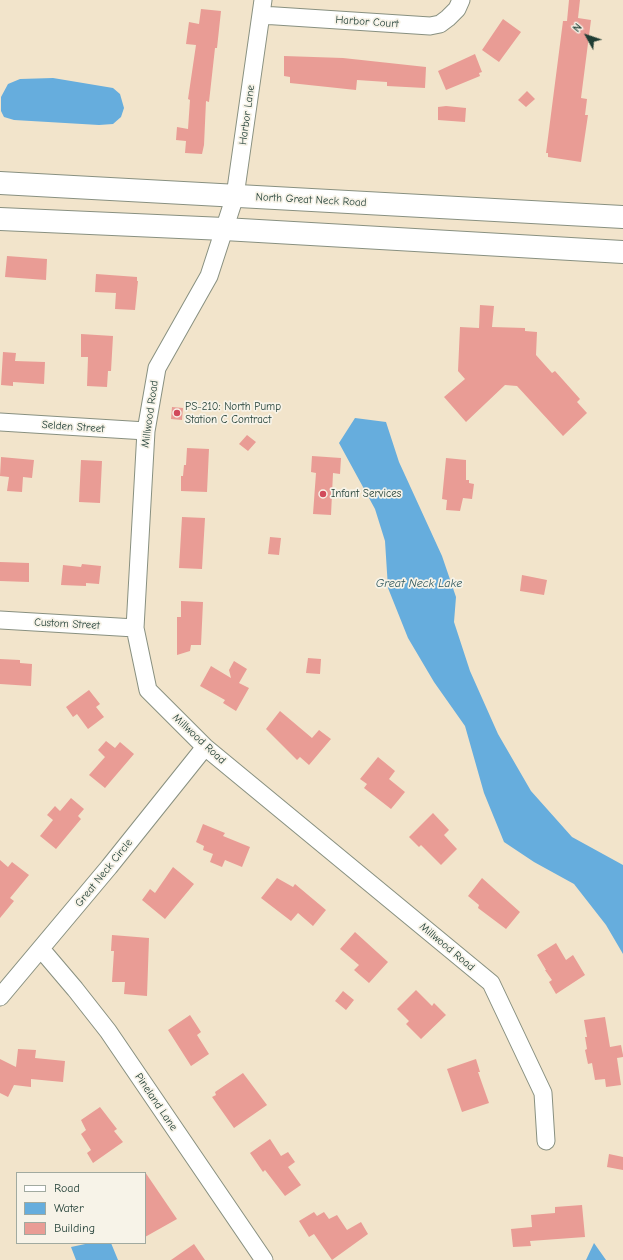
<!DOCTYPE html>
<html>
<head>
<meta charset="utf-8">
<style>
  body { margin:0 }
  #map { position:relative; width:623px; height:1260px; overflow:hidden; background:#f2e4cb; font-family:"Comic Neue",sans-serif }
  canvas { display:block }
  .legend { position:absolute; left:16px; top:1172px; width:130px; height:72px; box-sizing:border-box; background:#f7f3e8; border:1px solid #a1aaa0; margin:0; padding:5px 7px; list-style:none; font-size:12px; color:#1f3d34 }
  .legend li { display:flex; align-items:center; gap:8px; height:20px }
  .legend b { width:20px; border:1px solid #a1aaa0 }
  .north { position:absolute; left:567px; top:16px; width:40px; height:40px; -webkit-text-stroke:3px #f7f3e8; paint-order:stroke; rotate:310deg; font-size:11px; font-weight:700; line-height:16px; text-align:center; color:#1f3d34 }
  .north::after { content:''; display:block; margin:auto; width:14px; height:18px; background:#1f3d34; clip-path:polygon(50% 0,100% 100%,50% 72%,0 100%) }
</style>
</head>
<body>
<div id="map">
<canvas width="623" height="1260"></canvas>
<ul class="legend">
<li><b style="height:5px;background:#fff"></b>Road</li>
<li><b style="height:11px;background:#66addd"></b>Water</li>
<li><b style="height:11px;background:#e99c95"></b>Building</li>
</ul>
<div class="north">N</div>
</div>
<script>
const g = document.querySelector('canvas').getContext('2d');
g.lineJoin = 'round';
function fill(path, color) {
  g.fillStyle = color;
  g.fill(path, 'evenodd');
}
function poly(rows) {
  const path = new Path2D();
  for (const r of rows) {
    path.moveTo(r[0], r[1]);
    for (let i = 2; i < r.length; i += 2) path.lineTo(r[i], r[i + 1]);
  }
  return path;
}
function trace(path, color, width, dash) {
  g.strokeStyle = color;
  g.lineWidth = width;
  g.lineCap = dash ? 'butt' : 'round';
  g.setLineDash(dash || []);
  g.stroke(path);
}
function label(font, color, halo, rows, align = 'center') {
  g.font = font + ' "Comic Neue",sans-serif';
  g.lineWidth = 3.5;
  g.setLineDash([]);
  g.textBaseline = 'middle';
  g.strokeStyle = halo;
  g.fillStyle = color;
  for (const [text, x, y, turn = 0] of rows) {
    g.save();
    g.translate(x, y);
    g.rotate((+turn || 0) * Math.PI / 180);
    g.textAlign = isNaN(turn) ? turn : align;
    if (halo) g.strokeText(text, 0, 0);
    g.fillText(text, 0, 0);
    g.restore();
  }
}
fill(poly([
  [53,78,113,88,120,94,124,108,121,117,113,124,99,125,14,120,4,117,1,111,1,97,8,84,20,79],
  [355,418,386,422,399,462,442,556,456,597,454,622,470,671,498,734,531,791,572,837,623,865,623,954,606,925,574,884,534,862,504,842,484,793,465,726,434,682,408,638,388,588,385,541,375,509,339,443],
  [90,1243,111,1243,118,1260,76,1260,71,1247],
  [594,1243,606,1260,586,1260]
]), '#66addd');
fill(poly([
  [569,0,580,0,578,18,591,20,581,98,587,99,585,115,588,115,581,162,548,157,548,153,546,153,563,21,567,21],
  [201,9,221,11,217,48,215,48,209,102,206,101,204,145,202,154,185,153,186,141,176,140,177,127,188,129,190,100,188,99,196,45,186,44,189,22,199,24],
  [503,19,521,32,499,62,482,50],
  [475,54,482,72,479,73,480,76,446,90,438,71],
  [284,56,343,58,426,67,425,88,387,86,387,82,357,80,356,90,290,83,290,77,284,76],
  [527,91,535,99,526,107,518,100],
  [446,106,466,108,465,122,438,120,438,107],
  [7,256,47,259,46,280,5,277],
  [96,274,137,277,137,281,138,281,135,310,115,309,116,293,95,292],
  [480,305,494,306,492,327,525,328,525,331,537,332,536,355,552,373,555,371,580,399,577,402,587,413,563,436,517,386,505,385,466,422,444,397,465,379,458,371,460,327,479,328],
  [81,334,113,336,111,371,108,371,107,387,87,386,88,357,81,357],
  [3,352,16,353,15,361,45,362,44,384,13,382,13,386,1,385],
  [172,407,183,408,182,420,171,419],
  [247,435,256,442,248,451,239,444],
  [187,448,209,449,207,492,181,491,181,476,183,476,184,465,186,465],
  [312,456,341,458,340,474,333,473,331,515,313,514,316,473,311,472],
  [1,457,34,460,32,478,23,477,22,492,7,491,9,477,0,476],
  [446,458,466,460,466,480,469,480,469,483,474,484,472,499,463,498,460,511,446,510,447,500,442,499],
  [81,460,102,461,100,503,79,502],
  [182,517,205,518,202,569,179,568],
  [270,537,281,538,279,555,268,554],
  [0,562,29,563,29,582,0,581],
  [82,564,101,566,99,584,86,583,86,586,61,585,63,565,81,567],
  [522,575,547,580,544,595,520,591],
  [181,601,203,602,201,645,191,645,190,651,177,655,177,617,181,617],
  [308,658,321,659,320,674,306,673],
  [0,659,20,660,20,663,32,664,31,686,0,684],
  [234,661,247,669,239,683,249,688,236,711,223,703,225,700,200,686,211,666,231,678,229,670],
  [89,690,100,704,96,707,104,717,88,729,77,714,73,717,66,707],
  [280,711,312,738,319,730,331,739,309,765,300,757,297,760,266,729],
  [106,741,115,748,120,742,134,754,105,788,89,775,105,757,98,750],
  [378,757,395,771,389,779,405,792,391,809,364,788,367,784,360,779],
  [71,798,84,809,78,816,81,819,56,849,40,836,53,820,47,815,55,806,60,811],
  [433,813,449,830,444,835,457,849,441,865,421,845,419,847,409,837],
  [203,824,225,833,223,836,250,847,242,867,225,860,222,867,210,862,213,854,203,850,204,846,196,842],
  [0,860,8,867,12,862,29,875,10,898,14,901,0,918],
  [173,867,194,884,165,919,142,900,150,889,155,893],
  [277,878,293,887,295,884,326,910,313,926,298,913,291,921,261,898],
  [482,878,520,912,506,929,478,908,479,905,468,896],
  [355,932,388,962,369,983,354,970,359,965,340,949],
  [112,935,149,938,147,996,124,994,125,982,112,982,114,951,111,951],
  [556,943,566,960,573,955,585,975,556,994,549,982,552,980,545,970,546,970,537,955],
  [416,990,432,1006,434,1003,446,1015,421,1039,406,1024,409,1021,397,1009],
  [343,991,354,1000,346,1010,335,1001],
  [190,1015,201,1032,197,1035,209,1054,191,1066,168,1030],
  [605,1017,610,1047,621,1045,623,1055,623,1057,617,1058,621,1085,606,1087,605,1079,595,1080,592,1063,588,1064,585,1050,587,1049,585,1037,587,1037,584,1020],
  [18,1049,36,1050,35,1058,65,1061,63,1082,31,1079,31,1087,14,1085,8,1097,0,1093,0,1059,16,1067],
  [476,1059,480,1072,478,1072,489,1103,462,1112,447,1069],
  [243,1073,267,1105,234,1128,212,1097,216,1095,215,1092],
  [100,1107,117,1129,114,1131,123,1142,93,1163,87,1153,91,1150,81,1134,86,1130,81,1120],
  [270,1139,281,1156,288,1152,295,1162,288,1167,301,1185,285,1196,265,1170,263,1172,250,1153],
  [609,1154,623,1157,623,1170,607,1167],
  [145,1172,177,1219,145,1237],
  [582,1205,585,1237,530,1241,531,1246,513,1247,511,1229,532,1227,531,1215,555,1213,555,1207],
  [314,1212,317,1216,324,1212,329,1219,337,1215,347,1230,361,1222,368,1234,332,1260,314,1234,309,1237,299,1221],
  [194,1244,205,1260,171,1260]
]), '#e99c95');
const minor = poly([
  [263,0,235,196,209,276,157,368,146,431,135,628,148,690,205,747,491,983,543,1093,546,1141],
  [261,15,430,26,440,24,448,18,457,9,461,0],
  [0,422,146,431],
  [0,620,135,628],
  [41,949,75,989,108,1031,264,1260],
  [0,997,109,867,205,747]
]);
const primary = poly([
  [0,183,623,217],
  [0,219,224,229,623,252]
]);
trace(minor, '#889080', 19);
trace(primary, '#889080', 24);
trace(minor, '#fff', 17);
trace(primary, '#fff', 22);
for (const [x, y, r, color] of [
  [177,413,4,"#d1495b"],
  [323,494,4,"#d1495b"]
]) {
  const dot = new Path2D();
  dot.arc(x, y, r, 0, 2 * Math.PI);
  g.fillStyle = color;
  g.fill(dot);
  trace(dot, '#f7f3e8', 1.5);
}
label('11px', '#1f3d34', '#f7f3e8', [
  ["Harbor Court",367,22,4],
  ["Harbor Lane",247,115,-82],
  ["North Great Neck Road",311,200,3],
  ["Millwood Road",150,414,-82],
  ["Selden Street",73,427,4],
  ["Custom Street",67,624,3],
  ["Millwood Road",199,739,43],
  ["Great Neck Circle",104,873,-51],
  ["Millwood Road",447,947,40],
  ["Pineland Lane",156,1102,56]
]);
label('11px', '#1f3d34', '#f7f3e8', [
  ["PS-210: North Pump",185,407],
  ["Station C Contract",185,420],
  ["Infant Services",331,494]
], 'left');
label('italic 12px', '#31595e', '#f7f3e8', [
  ["Great Neck Lake",419,584]
]);
</script>
</body>
</html>
